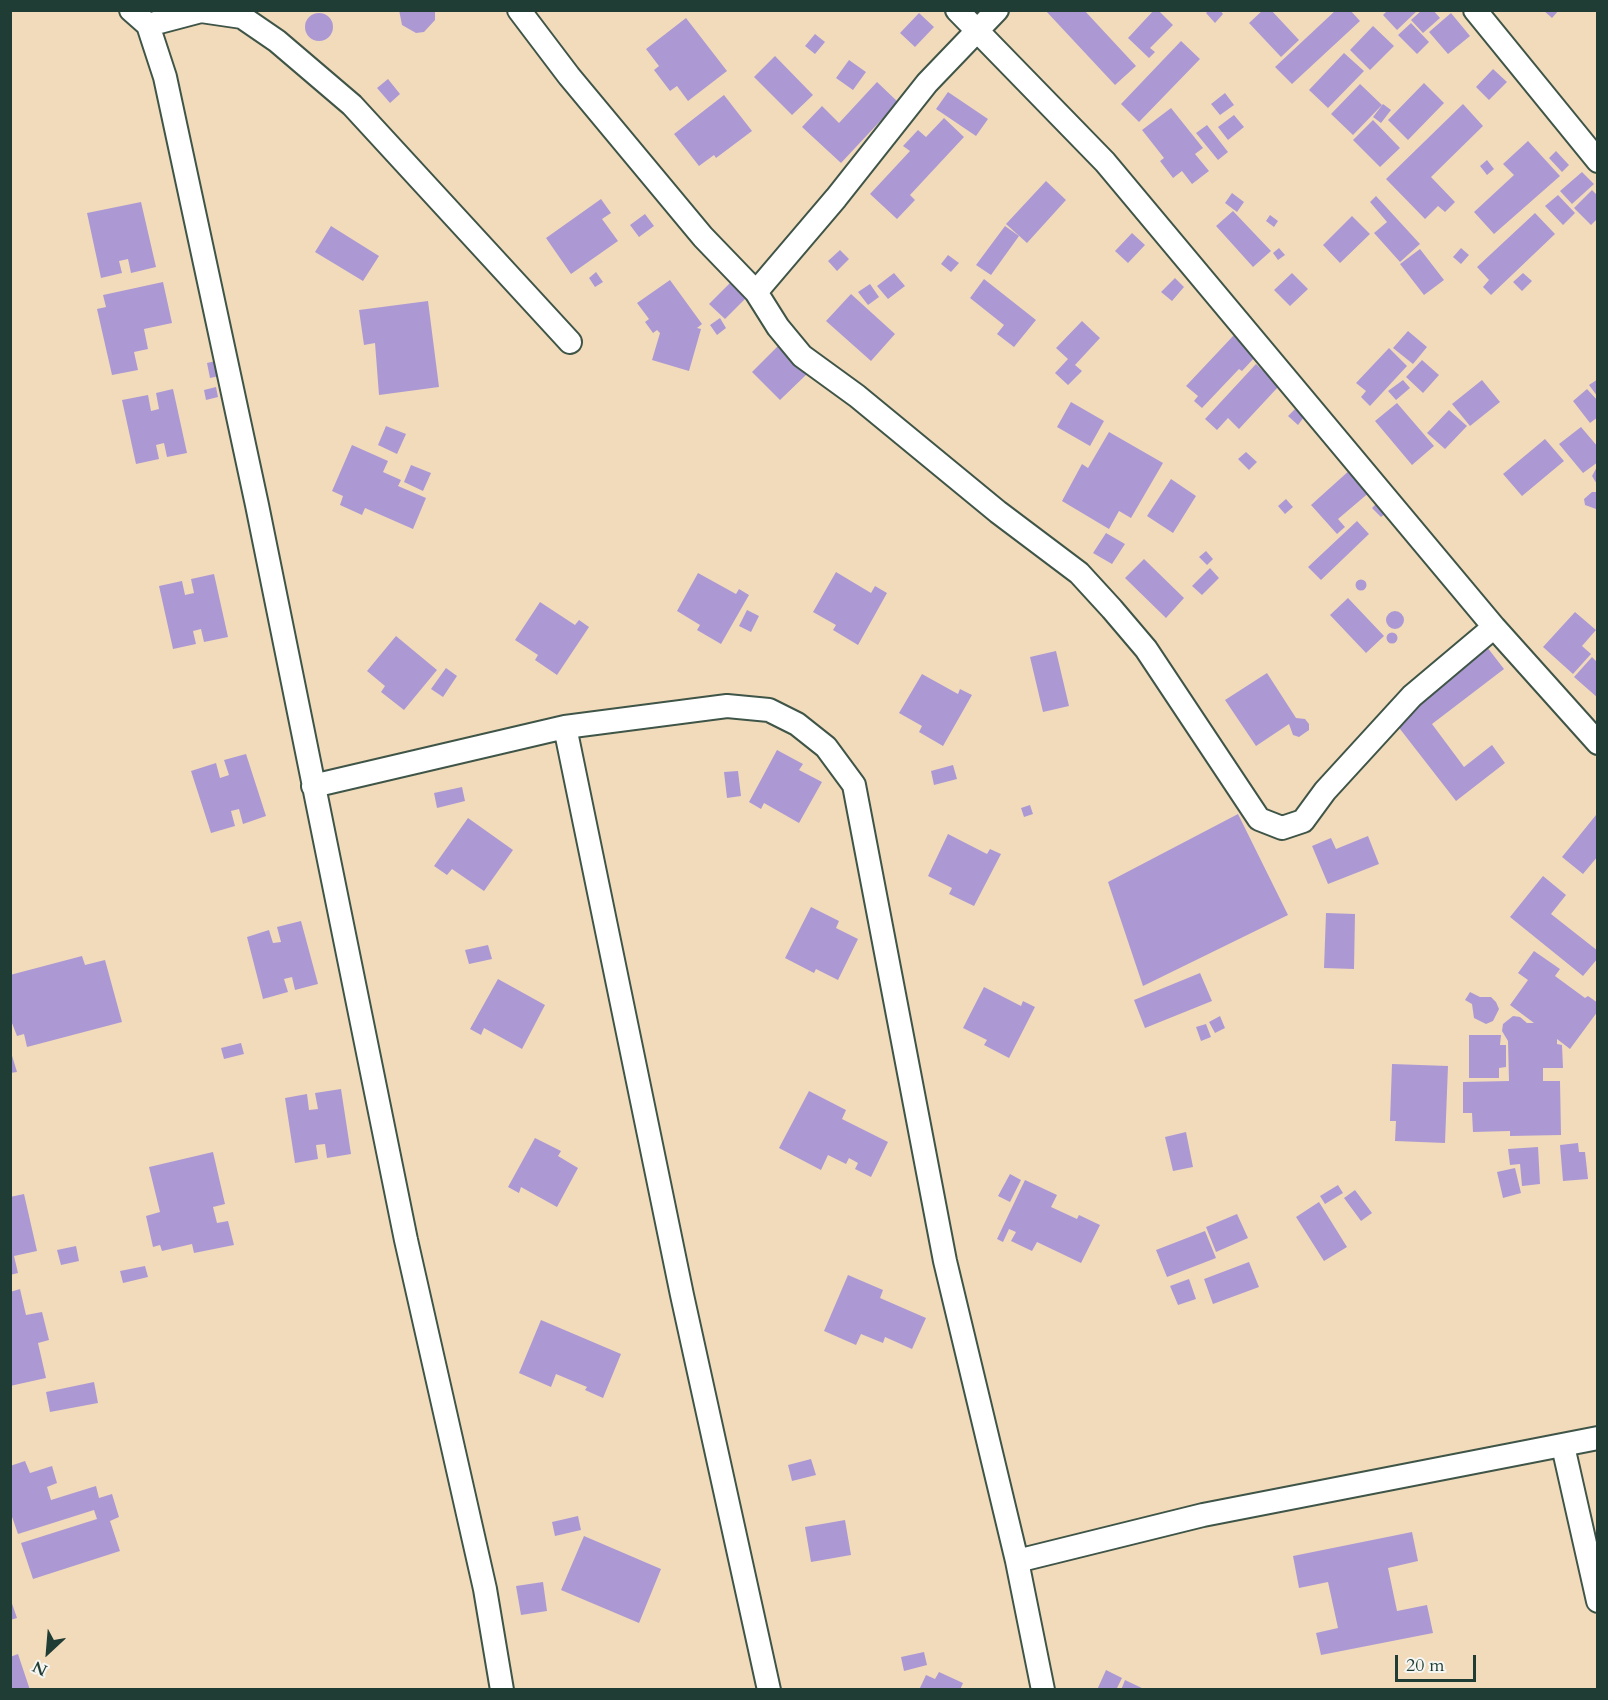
<!DOCTYPE html>
<html>
<head>
<meta charset="utf-8">
<style>
  body { margin:0 }
  #map { position:relative; width:1608px; height:1700px; overflow:hidden; background:#f2dbbb; font-family:Cardo,serif }
  canvas { display:block }
  .frame { position:absolute; inset:0; border:12px solid #1f3d34; pointer-events:none }
  .north { position:absolute; left:18px; top:1622px; width:60px; height:60px; -webkit-text-stroke:4px #f6f6f2; paint-order:stroke; rotate:206deg; font-size:16px; font-weight:700; line-height:24px; text-align:center; color:#1f3d34 }
  .north::after { content:''; display:block; margin:auto; width:21px; height:27px; background:#1f3d34; clip-path:polygon(50% 0,100% 100%,50% 72%,0 100%) }
  .scale { position:absolute; left:1395px; top:1655px; width:81px; height:27px; box-sizing:border-box; border:3px solid #1f3d34; border-top:0; padding-left:8px; font-size:18px; line-height:21px; white-space:nowrap; color:#1f3d34; -webkit-text-stroke:4px #f6f6f2; paint-order:stroke }
</style>
</head>
<body>
<div id="map">
<canvas width="1608" height="1700"></canvas>
<div class="frame"></div>
<div class="north">N</div>
<div class="scale">20 m</div>
</div>
<script>
const g = document.querySelector('canvas').getContext('2d');
g.lineJoin = 'round';
function fill(path, color) {
  g.fillStyle = color;
  g.fill(path, 'evenodd');
}
function poly(rows) {
  const path = new Path2D();
  for (const r of rows) {
    if (r.length === 3) {
      path.moveTo(r[0] + r[2], r[1]);
      path.arc(r[0], r[1], r[2], 0, 2 * Math.PI);
      continue;
    }
    path.moveTo(r[0], r[1]);
    for (let i = 2; i < r.length; i += 2) path.lineTo(r[i], r[i + 1]);
  }
  return path;
}
function trace(path, color, width, dash) {
  g.strokeStyle = color;
  g.lineWidth = width;
  g.lineCap = dash ? 'butt' : 'round';
  g.setLineDash(dash || []);
  g.stroke(path);
}
fill(poly([
  [399,10,435,10,435,20,424,32,416,33,402,25],
  [1045,10,1084,10,1136,66,1115,85],
  [1154,10,1158,10,1173,25,1150,48,1155,52,1149,58,1128,38],
  [1209,10,1220,10,1223,14,1215,23,1206,13],
  [1263,10,1271,10,1299,40,1281,57,1249,23],
  [1336,10,1350,10,1360,21,1292,84,1275,67],
  [1388,10,1418,10,1397,30,1383,15],
  [1422,10,1433,10,1440,18,1423,33,1411,20],
  [1543,10,1559,10,1552,18],
  [919,13,934,27,915,47,900,33],
  [1451,13,1470,36,1448,54,1429,32],
  [319,27,14],
  [686,18,727,71,688,101,677,86,670,91,654,70,659,66,646,49],
  [1411,23,1429,42,1417,54,1398,35],
  [1373,26,1394,46,1370,70,1350,50],
  [815,34,825,42,815,54,805,46],
  [1181,41,1200,59,1139,122,1121,104],
  [1344,53,1364,71,1328,108,1309,90],
  [775,56,813,95,792,115,754,77],
  [849,60,866,72,853,90,836,78],
  [1493,69,1507,82,1489,100,1476,87],
  [388,79,400,94,390,103,377,88],
  [877,82,898,102,841,163,802,127,822,106,839,123],
  [1424,83,1444,103,1408,140,1388,120],
  [1360,84,1382,105,1353,135,1331,114],
  [948,92,988,119,976,136,936,109],
  [1225,93,1234,105,1220,115,1211,104],
  [724,95,752,131,716,158,714,155,699,166,674,134],
  [1383,104,1391,110,1381,123,1373,117],
  [1463,104,1483,126,1431,177,1455,202,1445,212,1438,206,1425,219,1386,179],
  [1171,108,1203,148,1195,154,1209,171,1192,184,1182,171,1173,178,1160,161,1164,158,1142,130],
  [1234,115,1244,127,1228,140,1218,127],
  [944,118,964,137,910,195,915,200,897,219,870,194,910,151,903,146,918,130,926,137],
  [1373,120,1400,148,1380,167,1353,140],
  [1207,125,1228,152,1218,160,1196,133],
  [1528,141,1560,176,1494,234,1474,212,1514,175,1503,164],
  [1556,151,1569,165,1562,172,1549,158],
  [1487,160,1494,169,1487,175,1480,166],
  [1582,172,1594,184,1572,204,1560,191],
  [1046,181,1066,200,1027,243,1006,224],
  [1592,190,1598,196,1598,218,1591,225,1574,208],
  [1232,193,1244,202,1237,212,1225,203],
  [1558,195,1575,213,1563,225,1545,206],
  [1376,196,1420,244,1400,262,1374,233,1387,222,1370,202],
  [601,199,611,213,602,219,618,241,571,274,546,238],
  [141,202,156,267,131,273,128,259,119,261,122,273,101,278,87,213],
  [1233,211,1271,251,1253,267,1216,226],
  [1535,213,1555,234,1491,295,1483,287,1489,280,1477,267],
  [645,214,654,226,639,237,630,225],
  [1270,215,1278,221,1274,227,1266,221],
  [1352,216,1370,234,1340,263,1323,245],
  [331,226,379,256,363,281,315,252],
  [1005,226,1019,236,991,275,976,265],
  [1132,233,1145,245,1128,263,1115,251],
  [1279,248,1285,255,1278,260,1273,253],
  [1461,248,1469,255,1461,264,1453,257],
  [1420,249,1444,280,1424,295,1400,264],
  [840,250,849,259,837,271,828,261],
  [948,255,959,263,951,272,941,264],
  [596,272,603,282,595,287,589,278],
  [894,273,905,286,888,299,877,286],
  [1292,273,1308,289,1290,306,1274,290],
  [1523,273,1532,281,1522,291,1513,282],
  [1175,278,1184,287,1172,301,1161,292],
  [984,279,1036,320,1014,347,997,334,1004,325,970,298],
  [670,280,702,324,697,328,701,329,689,371,652,360,660,333,657,330,653,333,645,322,649,319,637,303],
  [163,282,172,323,144,329,148,349,134,352,138,370,112,375,97,309,106,307,103,295],
  [730,283,746,298,725,319,709,304],
  [870,284,879,297,868,305,858,292],
  [851,294,895,334,871,361,826,321],
  [428,301,439,387,379,395,375,343,364,345,359,310],
  [720,318,726,328,717,335,710,325],
  [1082,321,1100,338,1075,365,1082,371,1068,385,1055,373,1068,359,1056,348],
  [1408,331,1427,347,1413,364,1393,348],
  [1234,335,1256,356,1242,371,1239,369,1202,408,1194,401,1198,396,1186,386],
  [779,345,807,374,780,400,752,372],
  [1389,348,1407,366,1370,406,1361,397,1366,391,1356,383],
  [1422,360,1439,375,1423,393,1406,377],
  [216,361,219,376,210,378,207,363],
  [1256,364,1279,386,1239,429,1228,418,1217,430,1205,419],
  [1598,379,1598,397,1589,385],
  [1403,380,1410,388,1396,400,1388,391],
  [1482,380,1500,402,1470,426,1452,404],
  [216,387,218,397,206,400,204,390],
  [173,389,187,453,167,457,164,443,156,445,159,459,136,464,122,400,148,395,151,411,159,409,156,393],
  [1587,389,1598,401,1598,417,1590,423,1573,401],
  [1071,402,1104,421,1090,446,1057,427],
  [1397,403,1434,446,1412,465,1375,421],
  [1295,409,1304,417,1298,425,1288,416],
  [1449,410,1467,426,1445,449,1427,433],
  [386,426,406,434,397,454,378,445],
  [1581,427,1598,447,1598,462,1583,473,1559,444],
  [1109,432,1163,463,1131,518,1119,511,1109,529,1062,501,1082,464,1088,468],
  [1545,439,1564,461,1522,496,1503,474],
  [352,445,388,461,383,472,401,480,398,486,426,498,413,529,365,508,362,515,340,505,343,496,332,491],
  [1246,452,1257,462,1249,470,1238,459],
  [411,465,431,473,423,491,404,482],
  [1598,465,1598,486,1592,476],
  [1351,469,1371,491,1338,519,1345,527,1337,534,1311,505],
  [1171,479,1196,496,1173,533,1147,516],
  [1592,492,1598,492,1596,509,1585,505,1584,499],
  [1286,499,1293,507,1285,514,1278,506],
  [1377,503,1386,513,1381,517,1372,508],
  [1357,521,1369,534,1321,580,1308,567],
  [1106,533,1125,544,1112,564,1093,553],
  [1206,551,1213,559,1207,565,1199,557],
  [1144,559,1184,598,1166,618,1125,578],
  [1210,568,1219,578,1202,595,1192,586],
  [836,572,871,593,875,586,887,593,858,645,833,630,836,625,813,612],
  [698,573,736,594,739,589,749,595,721,644,697,630,700,625,677,611],
  [214,574,228,637,204,642,201,629,193,631,196,644,173,649,159,586,182,581,185,595,194,593,191,579],
  [1361,585,5.5],
  [1348,598,1384,636,1366,653,1330,615],
  [540,602,575,625,579,620,589,627,557,675,535,660,538,655,515,640],
  [747,610,759,616,751,632,739,626],
  [1395,620,9],
  [1575,612,1596,630,1582,646,1591,654,1573,674,1543,647],
  [1392,638,5.5],
  [396,636,437,670,404,710,381,692,385,686,367,671],
  [1487,647,1504,669,1432,724,1464,767,1492,745,1505,763,1456,801,1393,720],
  [1056,651,1069,706,1043,712,1030,657],
  [1592,657,1598,663,1598,698,1574,677],
  [446,668,457,676,443,697,431,689],
  [1267,673,1296,718,1305,719,1309,724,1309,730,1299,737,1293,735,1289,724,1256,746,1225,700],
  [922,674,958,694,960,689,972,695,943,746,919,732,922,726,899,713],
  [777,750,803,764,799,770,822,782,799,823,764,803,761,809,749,802],
  [246,754,266,816,243,824,239,809,231,811,235,826,211,833,191,771,216,763,220,778,229,775,224,760],
  [953,765,957,779,934,785,931,771],
  [738,771,741,796,727,798,724,772],
  [462,787,465,801,437,808,434,793],
  [1030,805,1033,814,1024,817,1021,808],
  [1238,814,1288,915,1143,986,1108,882],
  [1596,815,1598,856,1583,874,1562,857],
  [468,818,513,850,484,891,452,869,447,875,434,866],
  [948,834,987,854,990,849,1001,854,974,906,949,894,952,888,928,876],
  [1368,836,1379,864,1328,884,1312,846,1331,838,1336,849],
  [1543,876,1566,895,1551,914,1598,951,1598,958,1583,976,1510,917],
  [811,907,839,921,836,928,858,939,838,980,816,969,814,973,785,958],
  [1326,913,1355,914,1354,969,1324,968],
  [301,921,318,984,295,990,292,977,284,979,288,992,263,999,247,937,269,930,273,943,281,942,277,927],
  [488,945,492,959,469,964,465,950],
  [1534,951,1560,969,1555,976,1585,998,1588,996,1598,1003,1598,1011,1570,1049,1557,1039,1557,1044,1562,1045,1563,1068,1543,1068,1543,1081,1560,1081,1561,1135,1510,1136,1510,1131,1473,1132,1472,1113,1463,1113,1463,1082,1509,1081,1508,1041,1502,1031,1503,1024,1513,1016,1520,1017,1527,1023,1534,1023,1510,1005,1528,980,1518,973],
  [82,956,85,965,105,960,122,1022,27,1047,24,1034,17,1036,10,1018,10,975],
  [1200,973,1212,1001,1145,1028,1134,1000],
  [498,979,545,1005,522,1049,484,1028,481,1035,470,1029],
  [984,987,1021,1006,1023,1001,1035,1007,1009,1058,984,1045,987,1040,963,1028],
  [1470,992,1480,997,1491,997,1496,1002,1499,1009,1493,1021,1486,1024,1474,1018,1472,1004,1465,1000],
  [1220,1016,1225,1028,1215,1033,1209,1022],
  [1206,1024,1211,1037,1201,1041,1196,1027],
  [1469,1035,1501,1035,1500,1045,1506,1045,1506,1067,1499,1068,1499,1078,1469,1078],
  [241,1043,244,1054,224,1059,221,1048],
  [10,1049,17,1072,10,1073],
  [1392,1064,1448,1066,1445,1143,1395,1141,1396,1121,1390,1121],
  [341,1089,351,1154,327,1158,325,1144,316,1145,318,1159,295,1163,285,1098,307,1094,309,1110,318,1109,315,1093],
  [809,1091,846,1110,842,1119,888,1142,871,1177,855,1169,858,1163,849,1158,846,1164,828,1155,821,1170,779,1148],
  [1186,1132,1193,1167,1173,1171,1165,1137],
  [535,1138,561,1151,558,1156,578,1168,557,1207,521,1187,519,1193,508,1187],
  [1578,1143,1579,1152,1585,1152,1588,1179,1563,1181,1560,1145],
  [1538,1147,1540,1184,1522,1186,1520,1164,1510,1165,1508,1149],
  [213,1152,225,1204,213,1207,217,1223,228,1221,234,1245,194,1253,192,1244,162,1251,160,1245,153,1247,146,1216,160,1212,149,1167],
  [1515,1168,1521,1193,1503,1198,1497,1172],
  [1010,1174,1021,1180,1010,1202,998,1196],
  [1025,1180,1057,1195,1051,1207,1077,1219,1079,1215,1100,1225,1081,1263,1037,1242,1032,1251,1011,1241,1016,1232,1009,1229,1003,1242,997,1239],
  [1338,1185,1343,1193,1325,1204,1320,1196],
  [1355,1190,1372,1213,1361,1221,1344,1198],
  [24,1194,37,1251,14,1256,18,1273,10,1275,10,1197],
  [1319,1202,1347,1247,1324,1261,1296,1217],
  [1237,1214,1248,1238,1216,1252,1206,1227],
  [1205,1231,1216,1258,1167,1277,1156,1250],
  [76,1246,79,1261,61,1265,57,1250],
  [1249,1262,1259,1287,1213,1304,1204,1279],
  [145,1266,148,1277,123,1283,120,1271],
  [848,1275,883,1290,880,1298,926,1318,912,1349,885,1337,883,1343,861,1334,856,1345,824,1331],
  [1189,1279,1196,1299,1178,1305,1170,1286],
  [20,1289,26,1315,42,1312,49,1340,38,1343,46,1378,10,1386,10,1292],
  [541,1320,621,1354,603,1398,585,1390,587,1387,556,1374,551,1387,519,1373],
  [94,1382,98,1403,50,1412,46,1392],
  [811,1459,816,1475,792,1481,788,1465],
  [25,1461,30,1473,52,1466,57,1483,47,1487,51,1500,96,1486,99,1498,112,1494,119,1517,110,1521,120,1551,33,1579,21,1543,97,1519,94,1510,18,1534,10,1511,10,1466],
  [578,1516,581,1530,555,1536,552,1522],
  [845,1520,851,1555,811,1562,805,1527],
  [1412,1532,1418,1561,1388,1568,1397,1611,1427,1605,1433,1633,1321,1655,1316,1633,1338,1628,1328,1582,1299,1588,1293,1556],
  [584,1536,661,1569,639,1623,561,1590],
  [543,1582,547,1611,521,1615,516,1586],
  [10,1598,17,1618,10,1620],
  [924,1652,927,1665,904,1671,901,1657],
  [18,1654,30,1690,10,1690,10,1657],
  [1106,1670,1122,1678,1116,1690,1097,1690],
  [939,1672,963,1683,960,1690,919,1690,926,1675,935,1679],
  [1125,1680,1146,1690,1121,1690]
]), '#ac99d4');
const minor = poly([
  [131,10,148,25,165,77,257,505,406,1240,485,1589,502,1690],
  [519,10,569,76,703,237,756,292,778,327,802,356,857,396,998,512,1079,573,1112,609,1146,649,1259,819,1282,828,1303,821,1325,791,1412,696,1494,627],
  [957,10,1105,162,1494,627,1598,743],
  [1475,10,1598,161],
  [148,25,201,11,242,17,277,41,352,105,570,342],
  [756,292,836,198,927,83,997,10],
  [565,727,682,1295,769,1690],
  [313,786,565,727,727,706,769,710,797,724,826,747,854,785,945,1261,1017,1561,1043,1690],
  [1563,1446,1598,1601],
  [1017,1561,1203,1515,1598,1438]
]);
trace(minor, '#3f5548', 26);
trace(minor, '#fff', 22);
</script>
</body>
</html>
